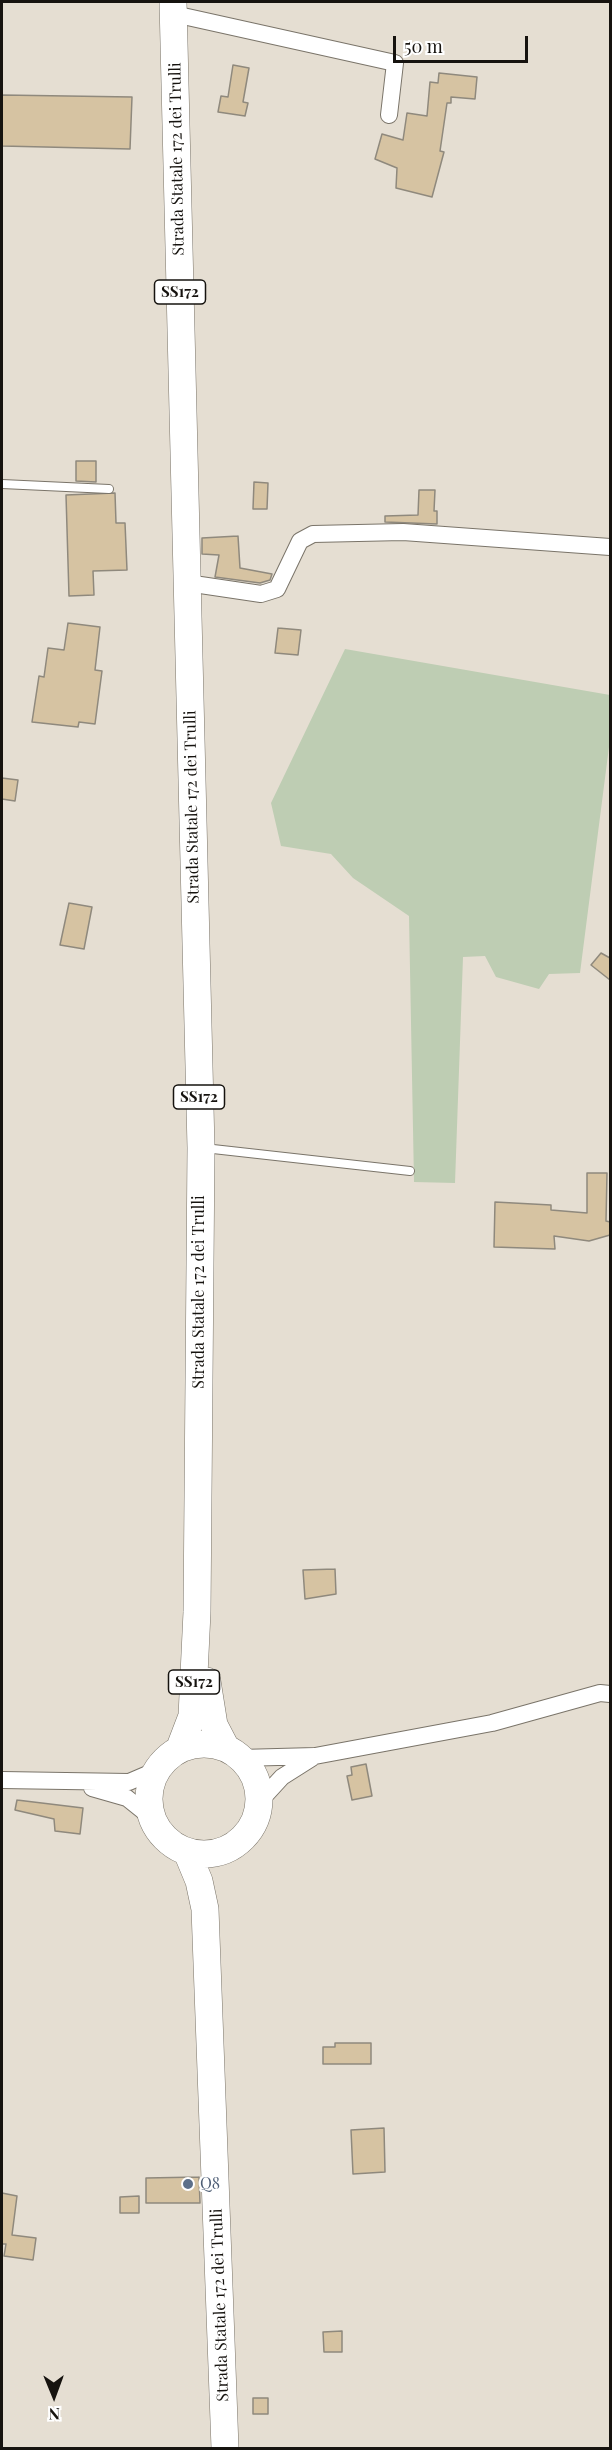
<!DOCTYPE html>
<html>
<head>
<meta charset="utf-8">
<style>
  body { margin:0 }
  #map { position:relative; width:612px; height:2450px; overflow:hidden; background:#e5ded2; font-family:"Playfair Display",serif }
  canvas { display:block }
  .frame { position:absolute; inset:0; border:3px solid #16130f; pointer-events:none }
  .north { position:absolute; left:24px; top:2366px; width:60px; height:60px; -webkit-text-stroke:4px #fff; paint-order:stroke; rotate:179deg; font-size:16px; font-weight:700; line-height:24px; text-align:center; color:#16130f }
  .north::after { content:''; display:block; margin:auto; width:21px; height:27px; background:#16130f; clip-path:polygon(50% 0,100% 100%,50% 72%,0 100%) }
  .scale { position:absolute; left:393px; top:36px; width:135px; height:27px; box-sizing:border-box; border:3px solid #16130f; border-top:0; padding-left:8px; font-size:18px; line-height:21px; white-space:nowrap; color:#16130f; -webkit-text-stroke:4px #fff; paint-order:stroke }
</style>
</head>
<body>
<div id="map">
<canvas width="612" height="2450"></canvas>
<div class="frame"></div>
<div class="north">N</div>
<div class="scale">50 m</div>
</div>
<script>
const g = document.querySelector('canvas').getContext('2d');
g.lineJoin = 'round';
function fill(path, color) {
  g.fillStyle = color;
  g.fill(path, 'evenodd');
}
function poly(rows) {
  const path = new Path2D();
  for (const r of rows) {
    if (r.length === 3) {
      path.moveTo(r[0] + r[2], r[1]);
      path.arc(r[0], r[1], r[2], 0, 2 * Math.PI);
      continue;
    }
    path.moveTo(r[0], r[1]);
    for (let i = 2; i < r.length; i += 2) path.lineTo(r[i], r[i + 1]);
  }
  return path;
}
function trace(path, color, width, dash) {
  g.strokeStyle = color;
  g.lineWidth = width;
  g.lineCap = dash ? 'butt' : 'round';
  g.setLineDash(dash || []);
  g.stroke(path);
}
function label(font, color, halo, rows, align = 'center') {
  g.font = font + ' "Playfair Display",serif';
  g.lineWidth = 4.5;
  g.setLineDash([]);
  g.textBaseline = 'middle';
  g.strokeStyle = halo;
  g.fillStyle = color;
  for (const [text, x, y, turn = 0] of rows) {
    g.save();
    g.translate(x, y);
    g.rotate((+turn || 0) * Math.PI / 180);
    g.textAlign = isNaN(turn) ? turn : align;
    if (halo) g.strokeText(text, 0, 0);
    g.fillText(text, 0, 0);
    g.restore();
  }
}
fill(poly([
  [345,649,610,695,610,739,580,973,549,974,539,989,496,977,485,956,463,957,455,1183,414,1182,409,916,353,878,331,854,281,846,271,803]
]), '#becdb3');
const building = poly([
  [233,65,249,68,243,102,248,103,245,116,218,112,221,96,228,97,233,65],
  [439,73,477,77,475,99,451,97,451,103,447,103,440,151,444,152,432,197,396,188,397,168,375,159,382,134,403,140,407,113,427,116,430,82,438,83,439,73],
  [2,95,132,97,130,149,2,146,2,95],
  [76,461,96,461,96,482,76,481,76,461],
  [254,482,268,483,267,509,253,509,254,482],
  [419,490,435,490,434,511,437,511,437,524,385,522,385,516,418,515,419,490],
  [115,493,116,523,125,523,127,570,93,571,94,595,69,596,66,495,115,493],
  [238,536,240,568,272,574,270,580,260,583,215,577,219,555,202,554,202,538,238,536],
  [68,623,100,627,95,670,102,671,95,724,79,722,78,727,32,722,39,676,44,677,48,648,64,650,68,623],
  [278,628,301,630,298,655,275,653,278,628],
  [2,778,18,780,15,801,2,799,2,778],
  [69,903,92,907,84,949,60,945,69,903],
  [601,953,610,958,610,980,591,965,601,953],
  [587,1173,607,1173,606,1221,610,1222,610,1235,589,1241,554,1236,555,1249,494,1247,495,1202,551,1205,551,1210,587,1213,587,1173],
  [335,1569,336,1594,305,1599,303,1570,335,1569],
  [366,1764,372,1796,352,1800,347,1776,352,1775,351,1767,366,1764],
  [17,1800,83,1808,80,1834,55,1831,54,1819,15,1810,17,1800],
  [335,2043,371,2043,371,2064,323,2064,323,2047,335,2047,335,2043],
  [384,2128,385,2172,353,2174,351,2130,384,2128],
  [199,2177,200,2203,146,2203,146,2178,199,2177],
  [2,2193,17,2196,12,2235,36,2238,33,2260,4,2256,6,2244,2,2244,2,2193],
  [139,2196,139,2213,120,2213,120,2197,139,2196],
  [342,2331,342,2352,324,2352,323,2332,342,2331],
  [253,2398,268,2398,268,2414,253,2414,253,2398]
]);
fill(building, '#d6c3a2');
trace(building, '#8f897d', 1.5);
const service = poly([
  [2,484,109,489],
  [204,1148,410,1171]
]);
const minor = poly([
  [174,14,395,63,389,115],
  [187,583,261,594,277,589,300,541,313,534,403,532,610,547],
  [240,1758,315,1756,492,1723,600,1693,610,1694],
  [2,1780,129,1782,157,1770],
  [92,1788,127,1798,152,1818],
  [260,1801,282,1777,312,1758]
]);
const primary = poly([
  [173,2,201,1148,197,1612,192,1716,179,1750],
  [207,1681,214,1725,226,1748],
  [204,1799,55],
  [187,1852,199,1881,205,1909,225,2448]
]);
trace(service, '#7a7469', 10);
trace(minor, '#7a7469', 18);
trace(primary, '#7a7469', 28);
trace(service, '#fff', 8);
trace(minor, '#fff', 16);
trace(primary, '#fff', 27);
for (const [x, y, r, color] of [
  [188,2184,6,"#5c6f8a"]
]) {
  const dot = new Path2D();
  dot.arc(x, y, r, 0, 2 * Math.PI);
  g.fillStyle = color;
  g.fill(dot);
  trace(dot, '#fff', 2);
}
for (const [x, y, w] of [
  [180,292,51],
  [199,1097,51],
  [194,1682,51]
]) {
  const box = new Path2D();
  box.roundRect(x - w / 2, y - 12, w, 24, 4.5);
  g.fillStyle = '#fff';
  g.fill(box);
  trace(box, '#16130f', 1.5);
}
label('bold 15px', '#16130f', null, [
  ["SS172",180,292],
  ["SS172",199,1097],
  ["SS172",194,1682]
]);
label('16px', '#16130f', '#fff', [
  ["Strada Statale 172 dei Trulli",177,159,-91],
  ["Strada Statale 172 dei Trulli",192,807,-91],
  ["Strada Statale 172 dei Trulli",199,1292,-90],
  ["Strada Statale 172 dei Trulli",220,2305,-92]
]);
label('16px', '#4e5e75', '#fff', [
  ["Q8",200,2184]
], 'left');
</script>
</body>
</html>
